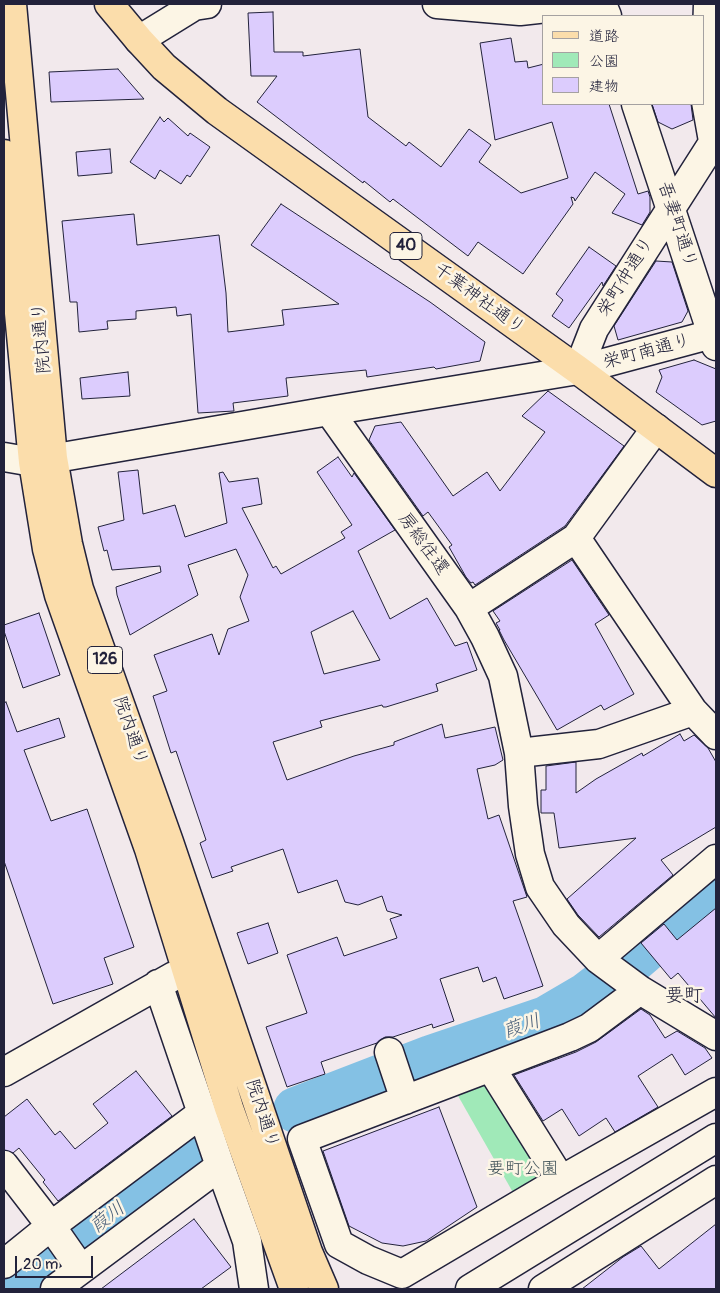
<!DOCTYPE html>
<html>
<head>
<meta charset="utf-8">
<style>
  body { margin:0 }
  #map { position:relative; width:720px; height:1293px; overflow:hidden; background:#f2e9ec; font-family:Pangolin,"Klee One",sans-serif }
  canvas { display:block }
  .frame { position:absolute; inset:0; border:5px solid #22223b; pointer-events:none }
  .legend { position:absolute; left:542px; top:15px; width:162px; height:90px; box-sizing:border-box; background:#fcf5e5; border:1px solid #a5a1a1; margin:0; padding:6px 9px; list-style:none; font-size:15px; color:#22223b }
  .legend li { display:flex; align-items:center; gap:10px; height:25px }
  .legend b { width:25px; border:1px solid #a5a1a1 }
  .scale { position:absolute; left:15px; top:1256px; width:78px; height:22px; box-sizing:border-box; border:2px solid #22223b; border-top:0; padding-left:6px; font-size:15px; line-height:18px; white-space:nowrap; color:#22223b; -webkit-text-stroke:4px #fcf5e5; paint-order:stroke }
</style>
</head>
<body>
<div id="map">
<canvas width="720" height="1293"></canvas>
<div class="frame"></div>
<ul class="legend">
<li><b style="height:6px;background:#fbddab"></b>道路</li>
<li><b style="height:14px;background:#a0e9b8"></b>公園</li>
<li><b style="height:14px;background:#dcccfd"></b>建物</li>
</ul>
<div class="scale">20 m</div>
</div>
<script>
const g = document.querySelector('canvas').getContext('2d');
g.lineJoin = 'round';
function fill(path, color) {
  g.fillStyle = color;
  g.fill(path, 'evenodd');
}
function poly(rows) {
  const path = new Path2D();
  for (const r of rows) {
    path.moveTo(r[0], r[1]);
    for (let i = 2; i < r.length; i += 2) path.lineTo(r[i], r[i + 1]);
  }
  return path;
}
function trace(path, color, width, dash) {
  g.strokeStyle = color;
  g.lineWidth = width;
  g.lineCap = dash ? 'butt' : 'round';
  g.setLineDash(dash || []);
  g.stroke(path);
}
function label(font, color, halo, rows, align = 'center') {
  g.font = font + ' Pangolin,"Klee One",sans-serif';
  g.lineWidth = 5;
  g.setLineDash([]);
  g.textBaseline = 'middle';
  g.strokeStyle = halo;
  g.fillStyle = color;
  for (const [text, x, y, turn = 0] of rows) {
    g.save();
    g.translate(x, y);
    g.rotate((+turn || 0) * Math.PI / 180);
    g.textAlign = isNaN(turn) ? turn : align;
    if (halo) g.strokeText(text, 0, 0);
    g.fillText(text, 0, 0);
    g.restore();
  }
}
fill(poly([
  [482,1077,546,1168,542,1182,515,1196,453,1087]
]), '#a0e9b8');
trace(poly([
  [296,1110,431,1058,546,1019,587,995,634,959,716,888],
  [17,1289,198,1146]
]), '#84c1e4', 46);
const building = poly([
  [273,12,274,52,303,52,303,56,360,49,368,117,406,146,409,142,441,167,469,129,491,145,479,162,521,193,568,178,552,122,495,140,480,43,511,38,515,62,527,61,528,68,544,64,544,104,609,104,638,194,648,191,650,197,650,212,642,225,612,213,625,194,595,172,575,201,574,198,571,197,573,204,523,274,478,242,468,256,393,199,390,202,364,181,363,183,257,102,277,76,251,76,248,13,273,12],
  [118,69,144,99,51,102,49,72,118,69],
  [652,104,691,104,693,120,672,129,658,122,652,104],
  [160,117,164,122,168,118,188,136,190,133,210,147,190,177,187,175,181,184,160,170,155,179,130,162,160,117],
  [110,149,112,173,78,176,76,152,110,149],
  [281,204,430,302,485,342,480,361,436,369,434,367,367,377,366,370,286,378,288,396,233,403,234,411,198,413,191,314,177,316,176,307,136,311,136,319,107,321,108,329,79,332,77,302,70,302,62,221,134,214,137,245,219,235,226,293,228,332,284,325,282,310,339,304,251,245,281,204],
  [589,247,616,266,603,286,602,282,569,328,552,316,563,300,556,294,589,247],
  [656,261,672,262,688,311,682,322,618,340,614,326,656,261],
  [694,360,716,369,716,421,702,425,656,392,662,377,659,370,694,360],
  [128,372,130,396,82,399,80,378,128,372],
  [548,391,624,446,565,526,475,585,473,582,471,583,466,577,449,547,452,545,428,512,423,516,369,440,375,426,401,422,453,496,487,472,500,491,545,432,522,416,548,391],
  [338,457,352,477,354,473,395,530,358,551,390,619,427,598,455,646,467,642,477,670,436,684,438,691,386,707,383,707,382,705,320,721,322,727,273,742,287,780,354,756,394,745,394,742,442,724,445,738,495,727,503,760,495,765,477,769,488,819,499,815,527,897,513,901,543,986,504,999,496,977,483,982,478,967,440,979,454,1021,433,1028,432,1024,393,1037,385,1037,377,1043,321,1062,325,1074,287,1087,266,1027,307,1013,287,955,337,937,344,956,397,938,390,919,402,915,387,911,382,896,358,905,345,902,337,880,298,893,283,849,231,867,233,871,212,878,200,843,206,840,176,751,171,753,153,696,167,691,154,655,212,634,219,655,228,629,249,621,240,597,248,575,236,549,188,565,198,595,130,635,117,595,116,587,161,572,160,566,112,570,107,550,104,551,98,527,124,520,118,472,138,470,143,514,175,505,185,537,227,523,219,473,223,472,229,482,258,478,262,504,242,508,273,568,276,566,281,574,345,538,341,532,352,525,317,472,338,457],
  [353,611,380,660,324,674,311,632,353,611],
  [572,560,609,615,595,624,634,694,604,710,601,705,557,730,504,640,499,630,500,630,496,623,500,621,493,611,572,560],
  [39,613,60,675,23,688,4,631,4,625,39,613],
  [6,702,17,732,59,718,65,737,24,750,51,821,87,809,134,947,104,958,113,984,53,1004,4,861,4,703,6,702],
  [680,734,684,741,694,735,708,748,716,762,716,827,661,860,673,875,599,937,578,915,567,899,636,838,559,848,554,813,541,813,541,790,546,790,546,766,576,762,576,793,596,779,642,753,643,756,680,734],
  [716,908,716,1018,678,973,671,979,641,943,664,924,677,940,716,908],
  [268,923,278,953,248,964,237,933,268,923],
  [641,1009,650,1015,665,1038,677,1031,705,1048,712,1058,685,1075,672,1054,638,1076,658,1107,615,1132,606,1118,579,1136,562,1109,543,1121,514,1075,576,1052,596,1042,641,1009],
  [136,1071,172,1116,58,1201,43,1182,45,1180,19,1148,13,1153,4,1150,4,1117,27,1099,55,1135,60,1131,75,1149,108,1123,93,1104,136,1071],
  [439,1107,477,1207,426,1241,403,1246,382,1243,349,1226,323,1151,439,1107],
  [194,1219,231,1267,201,1289,101,1289,194,1219],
  [716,1224,716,1289,582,1289,623,1257,641,1246,659,1269,716,1224]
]);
fill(building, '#dcccfd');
trace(building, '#22223b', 1);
const minor = poly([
  [437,4,520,11,583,4],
  [602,4,607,16],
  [708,4,705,96,713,141],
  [139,40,194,6,207,4],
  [636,104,716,346],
  [578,370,594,329,716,138],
  [329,411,469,608,485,637,503,676,519,753,523,806,530,854,540,887,566,925,598,959,640,990,716,1036],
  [4,457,33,462,329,411,578,370,716,333],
  [576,538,693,711,716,735],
  [469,608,576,538,656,428],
  [519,753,599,744,693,711],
  [598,959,716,859],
  [158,984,220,1166,247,1241,254,1289],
  [640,990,589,1028,570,1037,302,1139,339,1244,368,1260,402,1274,561,1180,716,1092],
  [389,1052,405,1100],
  [491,1068,561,1180],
  [4,1072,174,976],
  [4,1165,51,1226,81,1269],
  [4,1264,51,1226,202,1113],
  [55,1289,220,1166],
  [470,1289,716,1138],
  [543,1289,716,1180]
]);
const major = poly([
  [109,4,139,40,164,67,217,111,578,370,716,473]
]);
const highway = poly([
  [12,4,53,458,68,544,79,589,169,842,308,1252,324,1289],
  [4,154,33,462,47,549,59,595,149,849,229,1108,294,1289]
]);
trace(minor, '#22223b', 31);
trace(major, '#22223b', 31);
trace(highway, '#22223b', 31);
trace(minor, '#fcf5e5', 28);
trace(major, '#fbddab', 28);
trace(highway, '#fbddab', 28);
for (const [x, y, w] of [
  [406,246,32],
  [105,660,35]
]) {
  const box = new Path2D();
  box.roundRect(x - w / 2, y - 13.5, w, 27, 4);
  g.fillStyle = '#fcf5e5';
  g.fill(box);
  trace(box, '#22223b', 1);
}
label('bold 16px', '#22223b', null, [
  ["40",406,246],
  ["126",105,660]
]);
label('18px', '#22223b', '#fcf5e5', [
  ["吾妻町通り",677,225,72],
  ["栄町仲通り",626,277,-58],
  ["千葉神社通り",479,299,36],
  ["院内通り",42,338,-95],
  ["栄町南通り",647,352,-15],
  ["房総往還",423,544,54],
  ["院内通り",130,731,71],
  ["院内通り",262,1114,72]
]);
label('18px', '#42545a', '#fcf5e5', [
  ["要町公園",523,1169]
]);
label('19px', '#22223b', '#fcf5e5', [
  ["要町",684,996]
]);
label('italic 19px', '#445a76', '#fcf5e5', [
  ["葭川",522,1027,-19],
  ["葭川",108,1218,-38]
]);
</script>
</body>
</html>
